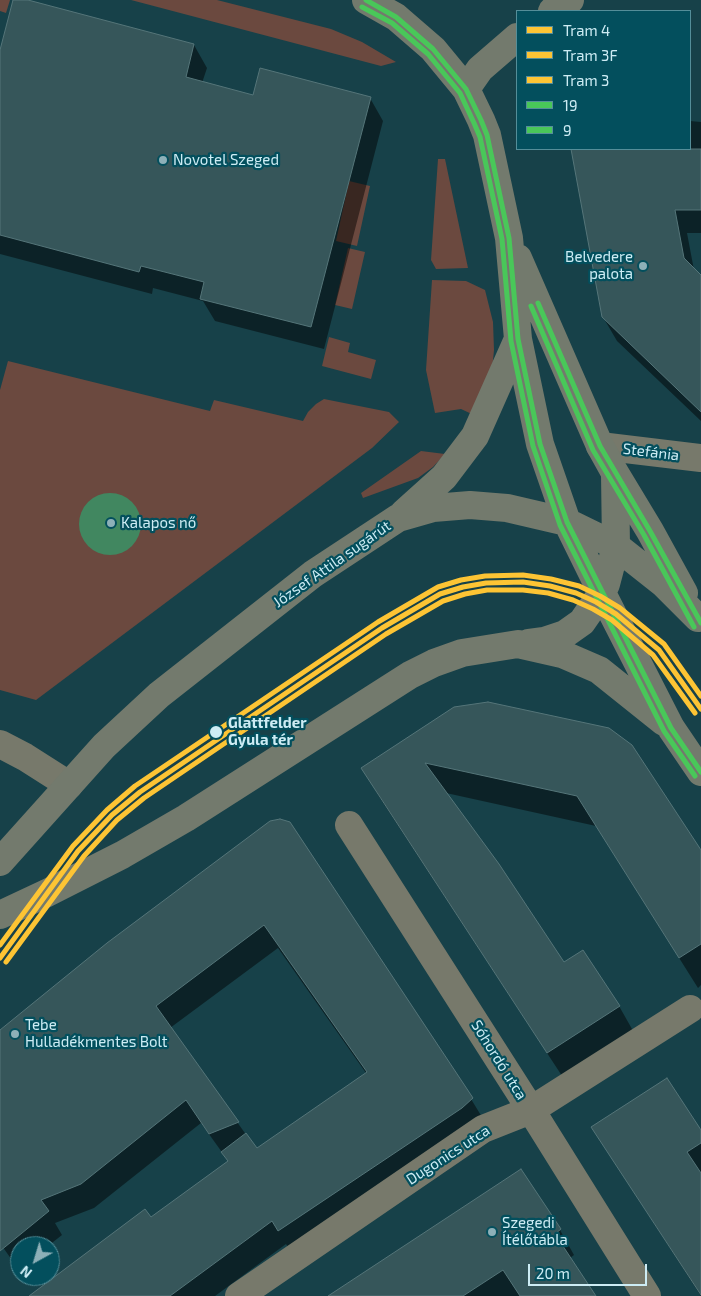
<!DOCTYPE html>
<html>
<head>
<meta charset="utf-8">
<style>
  body { margin:0 }
  #map { position:relative; width:701px; height:1296px; overflow:hidden; background:#174149; font-family:"Exo 2",sans-serif }
  canvas { display:block }
  .legend { position:absolute; left:516px; top:10px; width:175px; height:140px; box-sizing:border-box; background:#034f5d; border:1px solid #548e99; margin:0; padding:6px 9px; list-style:none; font-size:15px; color:#cdecf4 }
  .legend li { display:flex; align-items:center; gap:10px; height:25px }
  .legend b { width:25px; border:1px solid #548e99 }
  .north { position:absolute; left:10px; top:1236px; width:50px; height:50px; box-sizing:border-box; background:#034f5d; border:1px solid #548e99; border-radius:50%; rotate:219deg; font-size:14px; font-weight:700; line-height:20px; text-align:center; color:#cdecf4 }
  .north::after { content:''; display:block; margin:auto; width:18px; height:22px; background:#8db0b8; clip-path:polygon(50% 0,100% 100%,50% 72%,0 100%) }
  .scale { position:absolute; left:528px; top:1264px; width:119px; height:22px; box-sizing:border-box; border:2px solid #cdecf4; border-top:0; padding-left:6px; font-size:15px; line-height:18px; white-space:nowrap; color:#cdecf4; -webkit-text-stroke:4px #034f5d; paint-order:stroke }
</style>
</head>
<body>
<div id="map">
<canvas width="701" height="1296"></canvas>
<ul class="legend">
<li><b style="height:6px;background:#fdc434"></b>Tram 4</li>
<li><b style="height:6px;background:#fdc434"></b>Tram 3F</li>
<li><b style="height:6px;background:#fdc434"></b>Tram 3</li>
<li><b style="height:6px;background:#49c759"></b>19</li>
<li><b style="height:6px;background:#49c759"></b>9</li>
</ul>
<div class="north">N</div>
<div class="scale">20 m</div>
</div>
<script>
const g = document.querySelector('canvas').getContext('2d');
g.lineJoin = 'round';
function fill(path, color) {
  g.fillStyle = color;
  g.fill(path, 'evenodd');
}
function poly(rows) {
  const path = new Path2D();
  for (const r of rows) {
    if (r.length === 3) {
      path.moveTo(r[0] + r[2], r[1]);
      path.arc(r[0], r[1], r[2], 0, 2 * Math.PI);
      continue;
    }
    path.moveTo(r[0], r[1]);
    for (let i = 2; i < r.length; i += 2) path.lineTo(r[i], r[i + 1]);
  }
  return path;
}
function trace(path, color, width, dash) {
  g.strokeStyle = color;
  g.lineWidth = width;
  g.lineCap = dash ? 'butt' : 'round';
  g.setLineDash(dash || []);
  g.stroke(path);
}
function label(font, color, halo, rows, align = 'center') {
  g.font = font + ' "Exo 2",sans-serif';
  g.lineWidth = 4.5;
  g.setLineDash([]);
  g.textBaseline = 'middle';
  g.strokeStyle = halo;
  g.fillStyle = color;
  for (const [text, x, y, turn = 0] of rows) {
    g.save();
    g.translate(x, y);
    g.rotate((+turn || 0) * Math.PI / 180);
    g.textAlign = isNaN(turn) ? turn : align;
    if (halo) g.strokeText(text, 0, 0);
    g.fillText(text, 0, 0);
    g.restore();
  }
}
fill(poly([
  [0,0,10,0,6,13,0,11],
  [131,0,217,0,331,29,362,42,396,62,381,66],
  [438,159,445,159,468,268,436,269,431,260],
  [349,181,370,186,357,246,336,241],
  [348,248,365,252,352,309,335,305],
  [432,280,466,281,485,290,493,322,494,350,491,381,476,416,461,409,435,413,426,370],
  [329,337,350,343,348,352,376,360,371,379,322,366],
  [8,361,210,411,214,400,303,421,308,412,316,404,324,399,389,412,399,422,372,448,36,700,0,690,0,390],
  [421,451,445,454,433,467,418,478,363,498,361,493]
]), '#6b493f');
fill(poly([
  [110,524,31]
]), '#418760');
fill(poly([
  [14,0,23,0,194,45,207,68,202,83,254,97,370,98,383,121,324,349,215,321,203,301,153,288,152,294,0,254,0,55],
  [690,121,701,122,701,233,687,233,694,270,701,277,701,421,617,341,603,317,572,149,690,149],
  [454,708,701,852,701,985,698,988,596,826,446,793,564,964,619,1006,636,1036,566,1082,380,798,362,768],
  [271,822,471,1099,485,1122,292,1253,286,1244,215,1296,31,1296,151,1218,229,1162,201,1123,94,1208,55,1223,62,1235,48,1246,20,1246,19,1270,2,1246,0,1247,0,1030],
  [278,948,366,1073,257,1150,170,1028],
  [593,1127,701,1132,701,1296,609,1154],
  [521,1171,560,1230,574,1255,570,1258,595,1296,331,1296]
]), '#0007');
const building = poly([
  [13,0,28,0,194,44,186,77,253,95,260,68,371,97,311,327,200,299,204,282,141,266,139,272,0,235,0,50,13,0],
  [571,149,701,149,701,210,675,210,684,258,701,275,701,412,602,317,571,149],
  [488,702,609,728,632,745,701,850,701,944,679,958,577,796,425,763,499,864,564,962,583,950,620,1006,547,1053,361,768,454,707,488,702],
  [280,819,290,822,473,1098,462,1108,278,1231,272,1221,170,1296,29,1296,145,1209,151,1217,228,1161,221,1152,246,1133,257,1148,367,1072,264,925,156,1006,239,1122,209,1134,186,1100,81,1184,41,1200,49,1211,0,1251,0,1030,107,943,270,821,280,819],
  [667,1078,701,1130,701,1143,687,1152,701,1173,701,1295,591,1127,667,1078],
  [521,1169,561,1229,555,1234,596,1296,520,1296,503,1270,463,1296,328,1296,521,1169]
]);
fill(building, '#36565a');
trace(building, '#557579', 1);
trace(poly([
  [600,446,701,458],
  [0,744,25,757,69,785],
  [349,825,531,1110,647,1296],
  [239,1296,483,1129,531,1110,690,1009]
]), '#77796b', 28);
trace(poly([
  [366,0,396,17,433,49,466,89,481,120,487,135,509,238,518,339,540,444,567,522,602,593,671,728,701,772],
  [552,11,570,0],
  [466,89,480,69,517,37],
  [518,258,600,446,615,473,650,531,684,593],
  [404,513,444,477,475,436,518,339],
  [529,643,544,641,565,634,582,622,602,593,606,584,616,546,615,474],
  [0,862,104,746,159,695,313,574,398,518,433,508,470,505,507,508,567,522,616,546,664,584,698,618],
  [0,915,47,893,122,855,186,818,410,675,434,663,462,653,518,644,562,654,599,670,664,722]
]), '#737a6d', 28);
trace(poly([
  [366,0,396,17,433,49,466,89,481,120,487,135,509,238,518,339,540,444,567,522,671,728,701,772],
  [538,303,600,446,650,531,701,623]
]), '#49c759', 5);
trace(poly([
  [362,7,392,23,428,54,460,93,474,123,480,137,502,239,511,341,533,446,560,525,664,731,695,776],
  [531,306,593,450,644,535,694,627]
]), '#49c759', 5);
trace(poly([
  [0,958,78,851,112,815,140,792,382,628,440,594,463,587,486,583,523,582,550,586,576,593,596,602,616,614,659,650,701,709]
]), '#fdc434', 5);
trace(poly([
  [6,962,84,856,117,820,144,798,386,634,443,601,465,594,487,590,523,590,548,593,573,600,593,609,612,620,653,655,695,713]
]), '#fdc434', 5);
trace(poly([
  [0,945,73,846,107,810,135,786,378,622,438,587,461,580,485,576,523,575,551,579,579,586,600,596,620,608,664,644,701,696]
]), '#fdc434', 5);
for (const [x, y, r, color] of [
  [163,160,5,"#8db0b8"],
  [643,266,5,"#8db0b8"],
  [111,523,5,"#8db0b8"],
  [216,732,7,"#cdecf4"],
  [15,1034,5,"#8db0b8"],
  [492,1232,5,"#8db0b8"]
]) {
  const dot = new Path2D();
  dot.arc(x, y, r, 0, 2 * Math.PI);
  g.fillStyle = color;
  g.fill(dot);
  trace(dot, '#034f5d', 2);
}
label('15px', '#cdecf4', '#034f5d', [
  ["Novotel Szeged",173,160],
  ["Belvedere",633,257,"right"],
  ["palota",633,274,"right"],
  ["Kalapos nő",121,523],
  ["Tebe",25,1025],
  ["Hulladékmentes Bolt",25,1042],
  ["Szegedi",502,1223],
  ["Ítélőtábla",502,1240]
], 'left');
label('15px', '#cdecf4', '#034f5d', [
  ["Stefánia",651,452,7],
  ["József Attila sugárút",332,564,-35],
  ["Sóhordó utca",499,1060,58],
  ["Dugonics utca",448,1155,-33]
]);
label('bold 15px', '#cdecf4', '#034f5d', [
  ["Glattfelder",228,723],
  ["Gyula tér",228,740]
], 'left');
</script>
</body>
</html>
